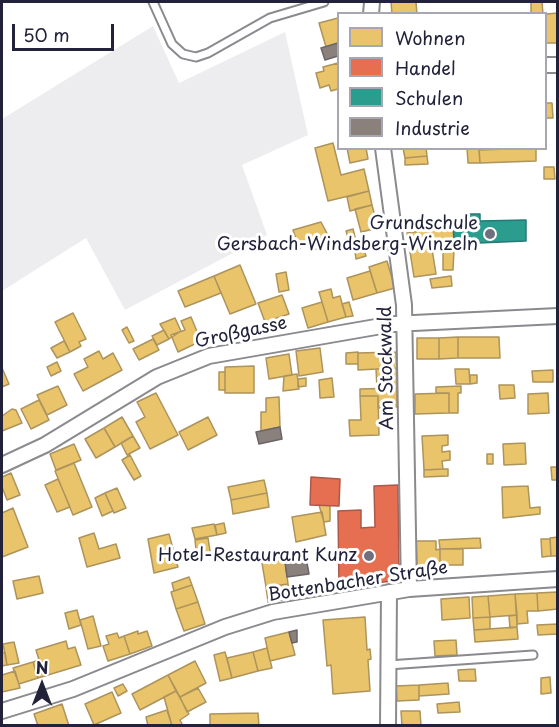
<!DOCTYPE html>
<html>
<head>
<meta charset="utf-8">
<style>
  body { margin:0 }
  #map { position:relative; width:559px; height:727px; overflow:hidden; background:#fff; font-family:"Playpen Sans",sans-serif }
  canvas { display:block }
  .frame { position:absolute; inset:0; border:3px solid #22223b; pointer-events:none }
  .legend { position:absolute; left:337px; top:12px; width:210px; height:138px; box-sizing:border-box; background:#fff; border:2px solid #a7a7b1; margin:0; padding:8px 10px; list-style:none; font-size:18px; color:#22223b }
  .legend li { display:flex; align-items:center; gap:12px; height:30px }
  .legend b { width:30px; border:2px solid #a7a7b1 }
  .north { position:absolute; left:12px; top:655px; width:60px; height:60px; -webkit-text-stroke:4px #fff; paint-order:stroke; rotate:0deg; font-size:16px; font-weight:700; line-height:24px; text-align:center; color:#22223b }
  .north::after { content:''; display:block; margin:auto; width:21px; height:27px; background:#22223b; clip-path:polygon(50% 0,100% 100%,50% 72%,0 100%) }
  .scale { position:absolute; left:12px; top:24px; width:102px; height:27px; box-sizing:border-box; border:3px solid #22223b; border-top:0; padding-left:8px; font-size:18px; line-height:21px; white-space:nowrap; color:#22223b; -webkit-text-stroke:4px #fff; paint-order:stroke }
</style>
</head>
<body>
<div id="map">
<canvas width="559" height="727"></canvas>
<div class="frame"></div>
<ul class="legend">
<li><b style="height:16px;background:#e9c46a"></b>Wohnen</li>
<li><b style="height:16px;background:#e76f51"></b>Handel</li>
<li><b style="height:16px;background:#2a9d8f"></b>Schulen</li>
<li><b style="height:16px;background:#8a817c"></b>Industrie</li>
</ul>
<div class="north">N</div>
<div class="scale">50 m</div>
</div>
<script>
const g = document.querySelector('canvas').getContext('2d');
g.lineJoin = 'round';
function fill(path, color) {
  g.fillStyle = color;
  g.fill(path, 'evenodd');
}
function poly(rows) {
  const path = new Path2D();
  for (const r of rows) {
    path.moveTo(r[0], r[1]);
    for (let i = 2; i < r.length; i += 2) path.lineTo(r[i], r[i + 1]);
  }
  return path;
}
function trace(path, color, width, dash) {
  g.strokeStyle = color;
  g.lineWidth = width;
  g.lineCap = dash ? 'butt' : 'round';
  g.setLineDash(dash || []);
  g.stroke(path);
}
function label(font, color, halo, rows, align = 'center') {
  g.font = font + ' "Playpen Sans",sans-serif';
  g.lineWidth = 6;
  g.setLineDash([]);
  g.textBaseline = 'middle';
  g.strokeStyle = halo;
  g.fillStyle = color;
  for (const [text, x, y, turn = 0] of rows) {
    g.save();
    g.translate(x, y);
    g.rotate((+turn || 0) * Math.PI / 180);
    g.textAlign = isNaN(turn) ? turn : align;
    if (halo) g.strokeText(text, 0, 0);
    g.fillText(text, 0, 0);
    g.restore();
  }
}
fill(poly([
  [153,26,179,83,285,32,308,135,242,165,267,235,125,310,86,238,2,291,2,119]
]), '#ededef');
const homes = poly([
  [391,2,416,2,417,14,392,14,391,2],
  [531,2,542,2,543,14,531,14,531,2],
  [558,13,558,43,546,43,546,14,558,13],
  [338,18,338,43,326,47,319,23,338,18],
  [338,63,338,89,331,91,329,85,320,88,316,73,324,71,323,67,338,63],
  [546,103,552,103,553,118,546,118,546,103],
  [333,143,341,175,364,169,369,191,328,201,315,148,333,143],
  [347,148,366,148,368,159,350,163,347,148],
  [403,148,426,148,427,156,405,158,403,148],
  [467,148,479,148,480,163,468,163,467,148],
  [536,148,536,161,480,163,479,150,536,148],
  [427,156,428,164,405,165,405,158,427,156],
  [544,167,554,167,555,179,544,179,544,167],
  [369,191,372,205,350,211,347,197,369,191],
  [372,205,378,228,361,232,355,209,372,205],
  [321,222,330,239,326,240,328,245,310,251,309,245,299,248,293,230,321,222],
  [454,228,454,240,430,242,429,230,454,228],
  [353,229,358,248,352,250,346,231,353,229],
  [429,230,436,274,414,277,407,233,429,230],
  [364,250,366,256,356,259,355,252,364,250],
  [443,250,454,250,453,270,443,270,443,250],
  [387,261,395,288,377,293,369,267,387,261],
  [240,265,256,304,230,314,214,276,240,265],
  [370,271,377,293,353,300,347,278,370,271],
  [286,272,289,290,279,292,276,274,286,272],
  [214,276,221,293,185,307,178,291,214,276],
  [451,276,452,286,432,288,430,279,451,276],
  [331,289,333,298,340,296,346,317,328,322,319,292,331,289],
  [282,295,289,314,265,322,258,303,282,295],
  [322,302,328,322,308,328,302,308,322,302],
  [349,302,353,316,346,317,342,304,349,302],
  [73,313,86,339,79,342,81,346,70,352,55,322,73,313],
  [191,317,201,341,178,352,171,335,185,330,181,321,191,317],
  [175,318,181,331,169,339,160,324,175,318],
  [127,327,134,341,129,343,122,330,127,327],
  [164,330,169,339,157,345,152,336,164,330],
  [458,337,458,358,439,359,439,338,458,337],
  [458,337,499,337,500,358,458,358,458,337],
  [417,338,439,338,439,359,417,359,417,338],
  [153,339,159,350,139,360,133,349,153,339],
  [64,341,70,352,57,358,51,348,64,341],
  [320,348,323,372,299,376,296,351,320,348],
  [99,351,103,359,113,353,122,370,83,391,74,374,88,367,84,359,99,351],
  [358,352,358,364,346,364,346,353,358,352],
  [396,352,397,368,358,370,358,353,396,352],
  [289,354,292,375,269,379,266,358,289,354],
  [57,362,61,371,51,376,47,367,57,362],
  [254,366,254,393,225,393,225,367,254,366],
  [2,368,9,384,2,387,2,368],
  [397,368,397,388,377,389,376,369,397,368],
  [455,369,469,369,470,384,456,384,455,369],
  [553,370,553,382,533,382,532,371,553,370],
  [219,372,225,372,225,390,219,390,219,372],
  [297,374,299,389,283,391,284,376,297,374],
  [470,375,477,375,477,383,470,384,470,375],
  [306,378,306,386,298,387,298,379,306,378],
  [332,378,334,397,320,398,319,380,332,378],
  [499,385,514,385,515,398,500,399,499,385],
  [58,386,67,405,47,415,37,395,58,386],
  [461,386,461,393,458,393,458,413,449,413,449,393,436,393,436,387,461,386],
  [397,388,397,407,378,408,378,396,360,396,360,389,397,388],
  [156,393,178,435,150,449,136,422,145,417,137,402,156,393],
  [449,393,449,413,415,414,415,394,449,393],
  [548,393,549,413,528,414,528,394,548,393],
  [360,396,378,396,379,435,350,436,349,420,361,420,360,396],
  [279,397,280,427,261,431,261,412,266,412,266,398,279,397],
  [39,400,49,420,31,429,21,409,39,400],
  [12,409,16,410,22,423,2,431,2,416,12,409],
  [122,417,133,436,115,447,104,428,122,417],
  [208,417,217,435,188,450,179,432,208,417],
  [104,428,115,447,96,458,85,439,104,428],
  [448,435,448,445,442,446,442,452,450,451,450,460,442,461,443,469,424,470,422,436,448,435],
  [133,436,140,448,127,455,121,443,133,436],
  [525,443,526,464,504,465,503,444,525,443],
  [74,444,81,460,56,470,50,454,74,444],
  [487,454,493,454,493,464,487,464,487,454],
  [130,455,141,476,134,480,122,460,130,455],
  [74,463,92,507,73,515,55,471,74,463],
  [551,467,558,467,558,480,552,480,551,467],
  [443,469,448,469,448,476,424,477,424,470,443,469],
  [11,473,20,495,7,500,2,487,2,477,11,473],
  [58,479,70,507,57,512,45,485,58,479],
  [264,480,267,493,231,500,228,487,264,480],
  [528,486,530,508,540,507,540,514,503,518,502,487,528,486],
  [117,488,126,508,114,513,105,493,117,488],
  [105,493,113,511,102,516,95,498,105,493],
  [267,493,269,507,233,514,231,500,267,493],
  [319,505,330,505,330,521,324,522,319,505],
  [13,508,28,547,2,557,2,513,13,508],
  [322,512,326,535,296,542,292,517,322,512],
  [224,523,226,533,217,535,215,525,224,523],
  [214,524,217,535,195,539,192,528,214,524],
  [94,533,99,549,116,544,120,558,87,567,79,538,94,533],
  [169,534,178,567,154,573,148,539,169,534],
  [558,537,558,556,551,556,550,538,558,537],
  [208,538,211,557,197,559,195,540,208,538],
  [480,538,481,548,440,549,439,540,480,538],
  [541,539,550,539,551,556,542,557,541,539],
  [416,541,436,541,436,550,440,549,440,565,417,566,416,541],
  [440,549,463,549,463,565,440,565,440,549],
  [285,560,288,584,266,587,262,563,285,560],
  [39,576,43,593,17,599,13,581,39,576],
  [189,577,192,585,174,591,172,583,189,577],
  [288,584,290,599,268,602,266,587,288,584],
  [192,585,198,602,176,609,171,592,192,585],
  [558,592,558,609,538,611,537,593,558,592],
  [537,593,538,611,527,611,528,623,517,624,515,594,537,593],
  [515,594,517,615,490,617,488,596,515,594],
  [488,596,490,617,473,618,472,597,488,596],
  [469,597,470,618,442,620,441,599,469,597],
  [198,602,205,624,184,631,176,609,198,602],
  [77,610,81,625,69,629,65,613,77,610],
  [517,615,517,627,510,628,509,616,517,615],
  [93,616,101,646,88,649,80,620,93,616],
  [365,617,367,650,370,649,371,659,368,660,370,691,333,694,331,665,327,666,323,620,365,617],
  [490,617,490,629,474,630,473,618,490,617],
  [558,624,558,634,538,635,537,625,558,624],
  [517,627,518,639,475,642,474,630,517,627],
  [138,631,138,634,147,631,152,646,130,654,124,636,138,631],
  [289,632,295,655,270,661,265,638,289,632],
  [117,633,119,638,124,636,130,654,108,661,103,646,109,644,106,636,117,633],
  [456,640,457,655,435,656,434,641,456,640],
  [66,641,68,649,75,647,81,665,38,678,33,662,39,660,36,650,66,641],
  [14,642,19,663,7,665,3,644,14,642],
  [267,648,272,668,258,671,253,652,267,648],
  [5,652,7,665,2,666,2,653,5,652],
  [225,652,232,678,220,681,214,655,225,652],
  [253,652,258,671,232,678,227,658,253,652],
  [195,661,206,683,180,697,168,675,195,661],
  [33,662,38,678,19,684,13,668,33,662],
  [475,669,476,681,459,681,458,670,475,669],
  [15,671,20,688,2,692,2,675,15,671],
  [168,675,176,691,140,710,132,694,168,675],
  [550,677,551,693,541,694,541,678,550,677],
  [448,683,449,694,419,696,419,685,448,683],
  [123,684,127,691,118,696,114,688,123,684],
  [419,685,419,700,397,701,396,686,419,685],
  [198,688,206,702,187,712,180,697,198,688],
  [176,691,189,714,180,720,183,726,172,726,164,697,176,691],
  [112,692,121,713,94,725,85,704,112,692],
  [459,702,460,712,438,713,437,704,459,702],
  [62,704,69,726,38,726,34,714,62,704],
  [167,710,172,726,148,726,146,717,167,710],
  [401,711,420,711,421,726,402,726,401,711],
  [258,713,259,726,210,726,210,714,258,713]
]);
fill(homes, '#e9c46a');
trace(homes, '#ad935c', 1.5);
const shops = poly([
  [311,477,340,479,339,506,310,505,311,477],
  [398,485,399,580,339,588,338,511,361,510,361,528,375,527,374,486,398,485]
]);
fill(shops, '#e76f51');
trace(shops, '#ac584a', 1.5);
const schools = poly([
  [465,214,480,214,480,221,526,220,526,241,454,244,453,221,466,221,465,214]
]);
fill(schools, '#2a9d8f');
trace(schools, '#287876', 1.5);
const industry = poly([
  [338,43,338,56,325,60,321,48,338,43],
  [280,427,282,439,259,444,256,432,280,427],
  [305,552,309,574,287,577,284,555,305,552],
  [297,630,297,642,292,643,289,632,297,630]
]);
fill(industry, '#8a817c');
trace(industry, '#6b6468', 1.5);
const lane = poly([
  [153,2,172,44,183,54,196,57,208,53,270,18,324,2],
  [388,665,533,655]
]);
const street = poly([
  [371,14,372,2],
  [546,65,558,65],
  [383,148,404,305,409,589],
  [2,465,45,445,157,377,209,356,393,324,558,316],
  [2,711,73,689,225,627,273,612,409,589,558,579],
  [388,726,389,592]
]);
trace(lane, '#8a8a8f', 11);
trace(street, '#8a8a8f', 18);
trace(lane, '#fff', 7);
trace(street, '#fff', 14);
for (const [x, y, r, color] of [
  [490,234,6,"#6f6f80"],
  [369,556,6,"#6f6f80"]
]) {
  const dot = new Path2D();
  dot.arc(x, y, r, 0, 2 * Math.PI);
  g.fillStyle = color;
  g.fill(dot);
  trace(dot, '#fff', 2);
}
label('18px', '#22223b', '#fff', [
  ["Grundschule",478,224],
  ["Gersbach-Windsberg-Winzeln",478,245],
  ["Hotel-Restaurant Kunz",357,556]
], 'right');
label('18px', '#22223b', '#fff', [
  ["Großgasse",241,333,-12],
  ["Am Stockwald",387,368,-91],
  ["Bottenbacher Straße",358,582,-9]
]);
</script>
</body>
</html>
